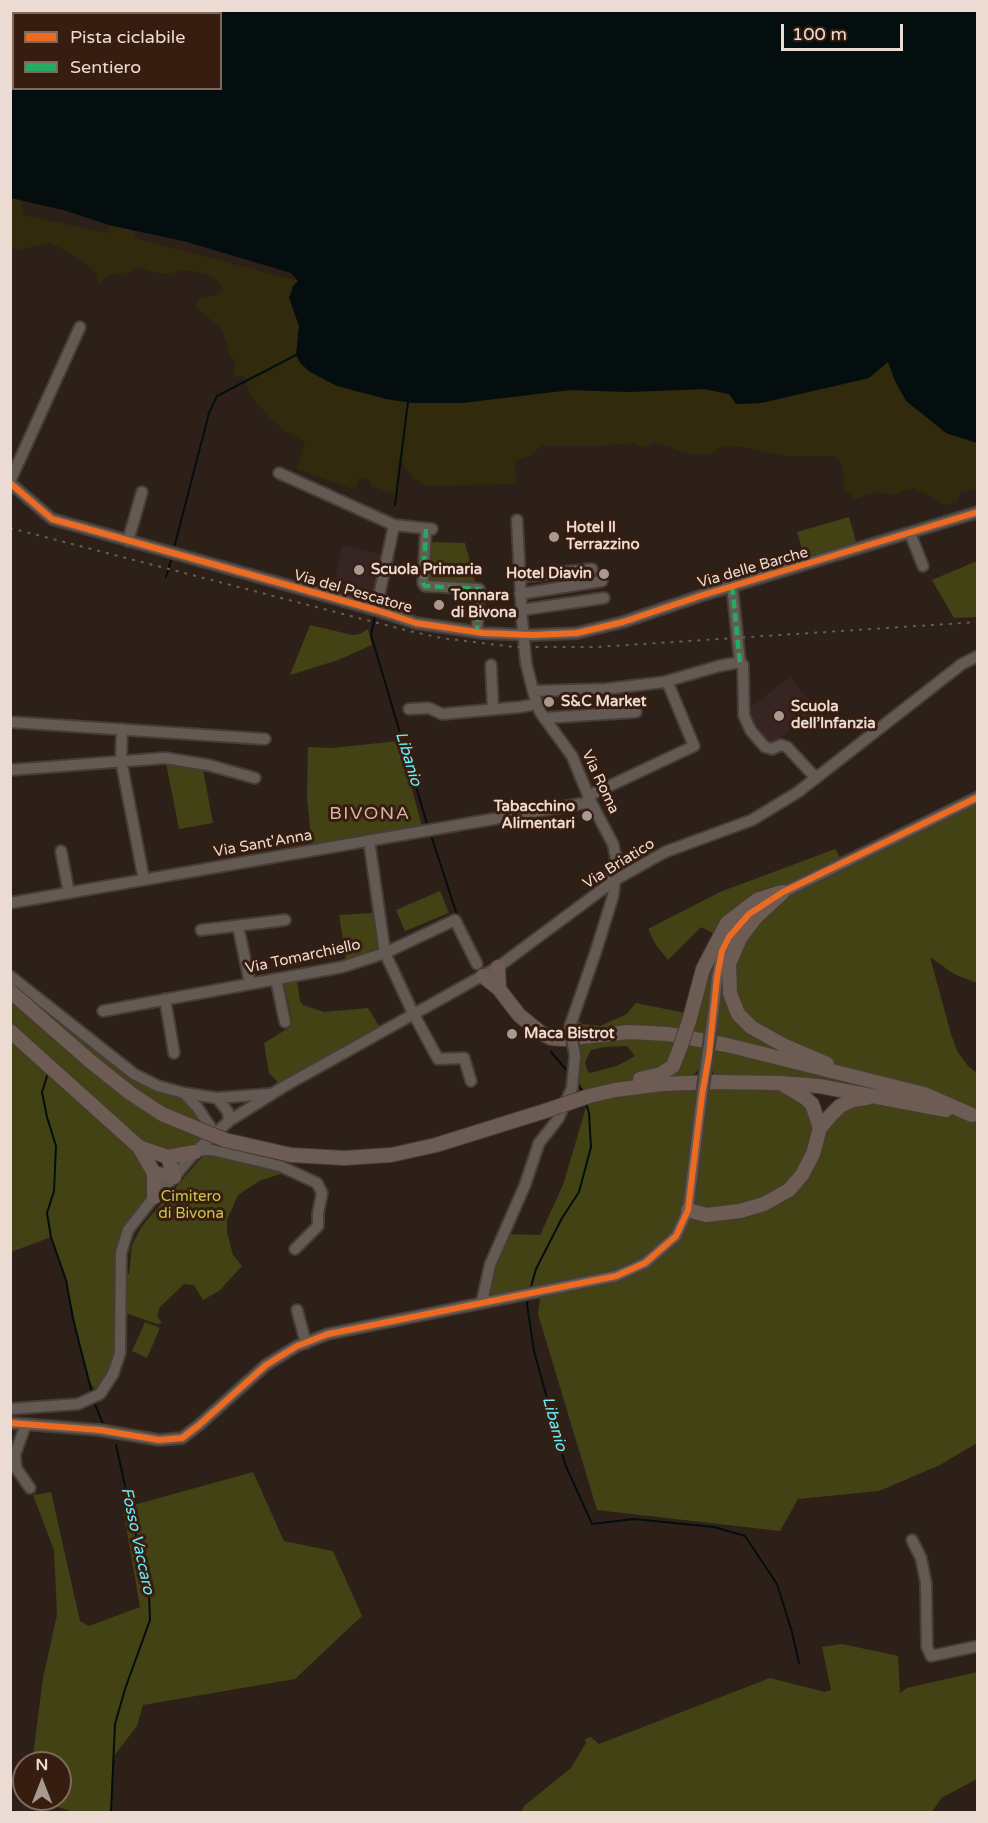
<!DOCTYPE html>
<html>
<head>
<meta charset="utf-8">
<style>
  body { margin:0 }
  #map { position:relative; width:988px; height:1823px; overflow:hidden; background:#2d2018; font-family:"Varela Round",sans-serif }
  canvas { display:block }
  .frame { position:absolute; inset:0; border:12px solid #ecdbd2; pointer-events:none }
  .legend { position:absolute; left:12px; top:12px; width:210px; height:78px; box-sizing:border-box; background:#361d0f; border:2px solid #7f695d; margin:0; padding:8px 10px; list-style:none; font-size:18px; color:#ecdbd2 }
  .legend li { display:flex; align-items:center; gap:12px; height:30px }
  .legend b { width:30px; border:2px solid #7f695d }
  .north { position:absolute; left:12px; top:1751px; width:60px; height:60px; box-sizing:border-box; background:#361d0f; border:2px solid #7f695d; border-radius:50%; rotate:0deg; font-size:16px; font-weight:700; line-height:24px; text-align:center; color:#ecdbd2 }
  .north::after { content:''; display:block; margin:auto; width:21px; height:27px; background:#a99a91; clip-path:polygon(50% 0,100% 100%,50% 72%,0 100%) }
  .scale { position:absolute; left:781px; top:24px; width:122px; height:27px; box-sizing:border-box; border:3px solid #ecdbd2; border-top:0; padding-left:8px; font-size:18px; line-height:21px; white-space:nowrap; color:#ecdbd2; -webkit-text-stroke:4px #361d0f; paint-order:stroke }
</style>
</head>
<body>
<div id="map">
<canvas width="988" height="1823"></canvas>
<div class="frame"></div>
<ul class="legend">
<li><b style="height:8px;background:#ed6a23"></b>Pista ciclabile</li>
<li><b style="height:8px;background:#26ab63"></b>Sentiero</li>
</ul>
<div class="north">N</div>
<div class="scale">100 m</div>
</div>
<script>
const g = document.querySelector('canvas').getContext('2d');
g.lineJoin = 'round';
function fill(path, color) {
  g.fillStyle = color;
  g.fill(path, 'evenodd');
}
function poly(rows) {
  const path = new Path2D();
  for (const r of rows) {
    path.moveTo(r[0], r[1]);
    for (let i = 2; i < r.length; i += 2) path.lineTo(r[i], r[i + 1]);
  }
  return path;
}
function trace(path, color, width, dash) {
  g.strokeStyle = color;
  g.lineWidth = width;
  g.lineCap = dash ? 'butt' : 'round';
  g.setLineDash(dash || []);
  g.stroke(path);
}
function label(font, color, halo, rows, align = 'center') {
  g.font = font + ' "Varela Round",sans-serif';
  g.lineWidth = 6;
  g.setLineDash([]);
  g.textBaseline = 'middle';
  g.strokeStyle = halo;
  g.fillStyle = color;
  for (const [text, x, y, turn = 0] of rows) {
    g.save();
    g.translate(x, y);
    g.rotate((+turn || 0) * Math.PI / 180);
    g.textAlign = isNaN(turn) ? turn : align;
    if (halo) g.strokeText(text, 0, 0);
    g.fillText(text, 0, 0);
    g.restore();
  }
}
fill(poly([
  [342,545,384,555,376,594,368,592,366,599,333,590],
  [790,677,816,709,774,743,767,743,750,723,747,710]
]), '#372523');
fill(poly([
  [849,517,857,545,805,559,797,532],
  [425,542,465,543,477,588,425,586],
  [977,561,977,617,954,618,932,580],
  [310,625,352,635,360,634,368,629,372,645,338,660,290,675],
  [399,741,423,830,312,850,307,796,308,747,331,748],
  [165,758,202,764,213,823,179,829],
  [977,797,977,983,954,974,930,957,951,1034,957,1051,968,1066,977,1073,977,1443,940,1465,879,1491,798,1499,780,1531,597,1510,538,1314,541,1291,482,1302,503,1234,540,1235,563,1185,589,1097,581,1087,573,1071,573,1016,582,1024,600,1026,627,1014,636,1003,685,1013,716,935,701,927,668,960,656,945,648,929,720,892,835,849,843,862],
  [627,1046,635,1056,617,1066,590,1073,587,1070,585,1062,591,1050,604,1047],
  [709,1055,715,1082,702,1095,688,1083],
  [782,1084,877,1097,831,1115,817,1116],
  [440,891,449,913,405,931,396,910],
  [373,913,379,945,377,948,346,959,339,915],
  [11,980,134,1074,184,1093,205,1117,205,1143,168,1157,140,1147,154,1197,128,1230,121,1274,129,1274,132,1245,142,1226,207,1151,292,1170,259,1181,238,1195,227,1220,227,1232,233,1255,242,1266,219,1291,203,1300,194,1285,184,1284,160,1307,157,1316,162,1323,157,1324,120,1311,120,1353,98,1395,87,1377,66,1280,51,1237,11,1252],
  [297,981,300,1001,303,1005,324,1012,368,1008,382,1031,283,1087,269,1073,264,1043,290,1027,292,1020,284,983],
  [145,1322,160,1328,147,1358,132,1351],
  [253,1472,284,1541,333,1551,362,1616,295,1679,143,1705,137,1726,113,1757,111,1812,73,1812,55,1806,48,1799,60,1799,60,1763,32,1763,43,1678,57,1615,54,1550,33,1495,51,1492,80,1621,89,1626,140,1607,123,1508],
  [842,1644,898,1656,900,1693,907,1688,977,1672,977,1779,941,1798,932,1812,521,1812,524,1806,571,1768,586,1743,585,1739,591,1737,599,1744,770,1678,825,1692,831,1690,822,1647]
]), '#434215');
fill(poly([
  [11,198,20,199,23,215,108,233,109,225,134,230,134,238,299,281,289,298,299,326,296,355,386,399,413,403,462,403,570,390,629,392,704,389,729,394,737,404,761,403,869,378,888,361,895,381,927,417,946,433,977,443,977,488,961,492,956,502,946,505,914,488,902,491,896,495,876,492,855,499,845,489,842,465,835,456,785,456,742,447,722,446,712,454,690,454,654,442,643,448,633,443,597,446,542,446,531,455,514,461,517,484,426,486,412,478,399,456,395,497,393,493,370,486,371,481,360,477,355,490,297,469,305,442,283,430,268,416,250,395,244,376,234,376,235,362,227,351,228,344,219,326,196,308,197,299,216,295,224,290,214,278,197,272,181,270,169,274,153,272,140,267,130,272,109,275,99,284,96,274,87,264,50,242,19,250,11,247]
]), '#322a0c');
fill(poly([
  [11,10,977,11,977,443,946,433,906,401,895,381,888,362,869,378,761,403,736,404,729,394,704,389,629,392,570,390,462,403,413,403,386,399,337,386,310,372,301,364,296,355,299,326,289,298,293,286,298,281,291,273,187,242,109,225,63,210,11,198],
  [14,14,220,14,220,88,14,88]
]), '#040e0f');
trace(poly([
  [395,505,408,402],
  [174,548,209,413,217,396,296,355],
  [166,577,172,557],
  [375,616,371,635,428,827],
  [430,832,458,918],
  [551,1052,569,1073],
  [47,1076,42,1092,47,1117,56,1146,54,1191,47,1213,51,1237,66,1280,73,1319,92,1393],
  [576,1081,583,1092],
  [530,1290,536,1269,562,1218,579,1192,591,1147,589,1113,586,1103],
  [528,1298,527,1304,534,1351,565,1464,592,1524,634,1519,714,1527,745,1536,777,1584,792,1632,799,1663],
  [94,1402,103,1424],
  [111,1812,115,1724,125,1689,150,1620,149,1594,116,1445]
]), '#040e0f', 2);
const minor = poly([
  [279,473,394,525],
  [10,481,80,327],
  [10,483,52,519,376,610,416,623,483,633,532,635,577,633,623,622,700,596,978,512],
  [517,520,522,619,526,663,533,691,540,712,572,756,591,802,613,844,616,858,607,885],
  [426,529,423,583,425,586,479,589,477,632],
  [910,533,923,566],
  [128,541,142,492],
  [519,577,592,569],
  [732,586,740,662],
  [520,594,602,581],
  [376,610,394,525,432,529],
  [521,610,604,598],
  [491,665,493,709],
  [533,691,606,689,664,682,719,666,740,662,743,665,744,716,751,731,765,747,772,749,781,745,787,747,815,777],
  [409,709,429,708,442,714,520,707,536,704],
  [544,718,636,712],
  [10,722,265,739],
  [122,729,121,760,144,880],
  [10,770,165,758,208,765,255,778],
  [588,796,694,746,667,681],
  [369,840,385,953,413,1013,438,1059,464,1058,471,1081],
  [61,851,69,893],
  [778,895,978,797],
  [10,903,591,802],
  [238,926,250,983],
  [201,930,285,920],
  [10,976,134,1074,158,1086,184,1093,217,1098,268,1094],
  [276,979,285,1022],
  [165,999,174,1053],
  [714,1008,717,977,722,951,729,937,738,925,757,908],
  [103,1011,342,967,385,953,455,920,477,964],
  [570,1026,596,951,613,896,615,880],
  [184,1093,197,1107,211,1128,206,1140],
  [217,1098,228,1112,229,1121],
  [197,1150,212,1150,280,1166,317,1183,322,1193,318,1213,318,1226,295,1249],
  [482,1302,490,1265,525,1185,539,1143,558,1119,572,1088,575,1056],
  [297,1310,306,1343],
  [10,1409,78,1404,100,1394,113,1374,120,1353,121,1253,128,1230,154,1197,174,1177,195,1152,229,1121,283,1087,498,967,615,880,665,852,752,820,798,792,962,664,978,656],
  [10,1423,100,1430,159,1440,182,1438,199,1425,266,1365,297,1346,328,1334,616,1276,645,1263,676,1236,688,1210,702,1095],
  [26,1424,15,1454,16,1468,30,1488],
  [912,1540,921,1558,926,1583,927,1647,931,1656,978,1646]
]);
const major = poly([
  [783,892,756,917,740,938,729,964,730,993,738,1014,751,1027,785,1046,827,1064],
  [498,967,499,989],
  [483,976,499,989,519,1015,541,1033,551,1038,563,1039,629,1032,668,1034,727,1045,924,1094,972,1115],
  [690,1018,703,969,727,923,757,900,779,893],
  [10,1031,139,1147,154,1173,154,1197],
  [640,1079,661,1074,673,1066,681,1045],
  [785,1086,804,1097,812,1104,820,1128],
  [589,1096,615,1090,662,1084,715,1082,781,1083,819,1086,946,1110],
  [225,1140,291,1155,344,1158,391,1155,436,1145,545,1111],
  [139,1147,168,1157,195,1152],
  [154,1173,174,1177,168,1157],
  [688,1210,706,1215,740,1211,764,1204,789,1190,802,1175,813,1154,820,1128,831,1115,840,1106,853,1100,867,1098]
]);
trace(minor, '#483c37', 14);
trace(major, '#483c37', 16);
trace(minor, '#645a54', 10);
trace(major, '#6c5c54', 14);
trace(poly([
  [10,528,409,631,441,638,514,647,597,647,978,622]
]), '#665c56', 2, [3, 6]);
const minorBridge = poly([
  [570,1026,575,1056],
  [702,1095,714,1008]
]);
const majorBridge = poly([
  [10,991,90,1061,130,1093,162,1114,225,1140],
  [681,1045,690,1018],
  [545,1111,589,1096]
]);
trace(minorBridge, '#483c37', 14, []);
trace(majorBridge, '#483c37', 16, []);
trace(minorBridge, '#645a54', 10);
trace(majorBridge, '#6c5c54', 14);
trace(poly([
  [426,529,423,583,425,586,479,589,477,632],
  [732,586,740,662]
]), '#26ab63', 4.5, [9, 4.5]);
trace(poly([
  [10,483,52,519,376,610,416,623,483,633,532,635,577,633,623,622,700,596,978,512],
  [10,1423,100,1430,159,1440,182,1438,199,1425,266,1365,297,1346,328,1334,616,1276,645,1263,676,1236,688,1210,702,1095,709,1055,717,977,722,951,729,937,749,914,783,892,978,797]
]), '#ed6a23', 6);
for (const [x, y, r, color] of [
  [554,537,6,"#a99a91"],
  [359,570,6,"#a99a91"],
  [604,574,6,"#a99a91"],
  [439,605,6,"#a99a91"],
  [549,702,6,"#a99a91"],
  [779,716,6,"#a99a91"],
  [587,816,6,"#a99a91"],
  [512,1034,6,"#a99a91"]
]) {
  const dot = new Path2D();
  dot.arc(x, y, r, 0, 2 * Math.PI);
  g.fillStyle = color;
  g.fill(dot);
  trace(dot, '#361d0f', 2);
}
label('bold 15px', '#ecdbd2', '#361d0f', [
  ["Hotel Il",566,528],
  ["Terrazzino",566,545],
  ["Scuola Primaria",371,570],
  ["Hotel Diavin",592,574,"right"],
  ["Tonnara",451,596],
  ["di Bivona",451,613],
  ["S&C Market",561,702],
  ["Scuola",791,707],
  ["dell’Infanzia",791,724],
  ["Tabacchino",575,807,"right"],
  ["Alimentari",575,824,"right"],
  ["Maca Bistrot",524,1034]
], 'left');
label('15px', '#ecdbd2', '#361d0f', [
  ["Via delle Barche",753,568,-16],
  ["Via del Pescatore",353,592,16],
  ["Via Roma",600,782,65],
  ["Via Sant'Anna",263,844,-10],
  ["Via Briatico",619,864,-32],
  ["Via Tomarchiello",303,957,-12]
]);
label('15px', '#c6c94a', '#361d0f', [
  ["Cimitero",191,1197],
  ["di Bivona",191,1214]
]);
label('italic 16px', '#66ecfc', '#361d0f', [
  ["Libanio",408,759,73],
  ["Libanio",554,1424,75],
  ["Fosso Vaccaro",137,1541,78]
]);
g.letterSpacing = '1.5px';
label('18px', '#d7b6a5', '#361d0f', [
  ["BIVONA",370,814]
]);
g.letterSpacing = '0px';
</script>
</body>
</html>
